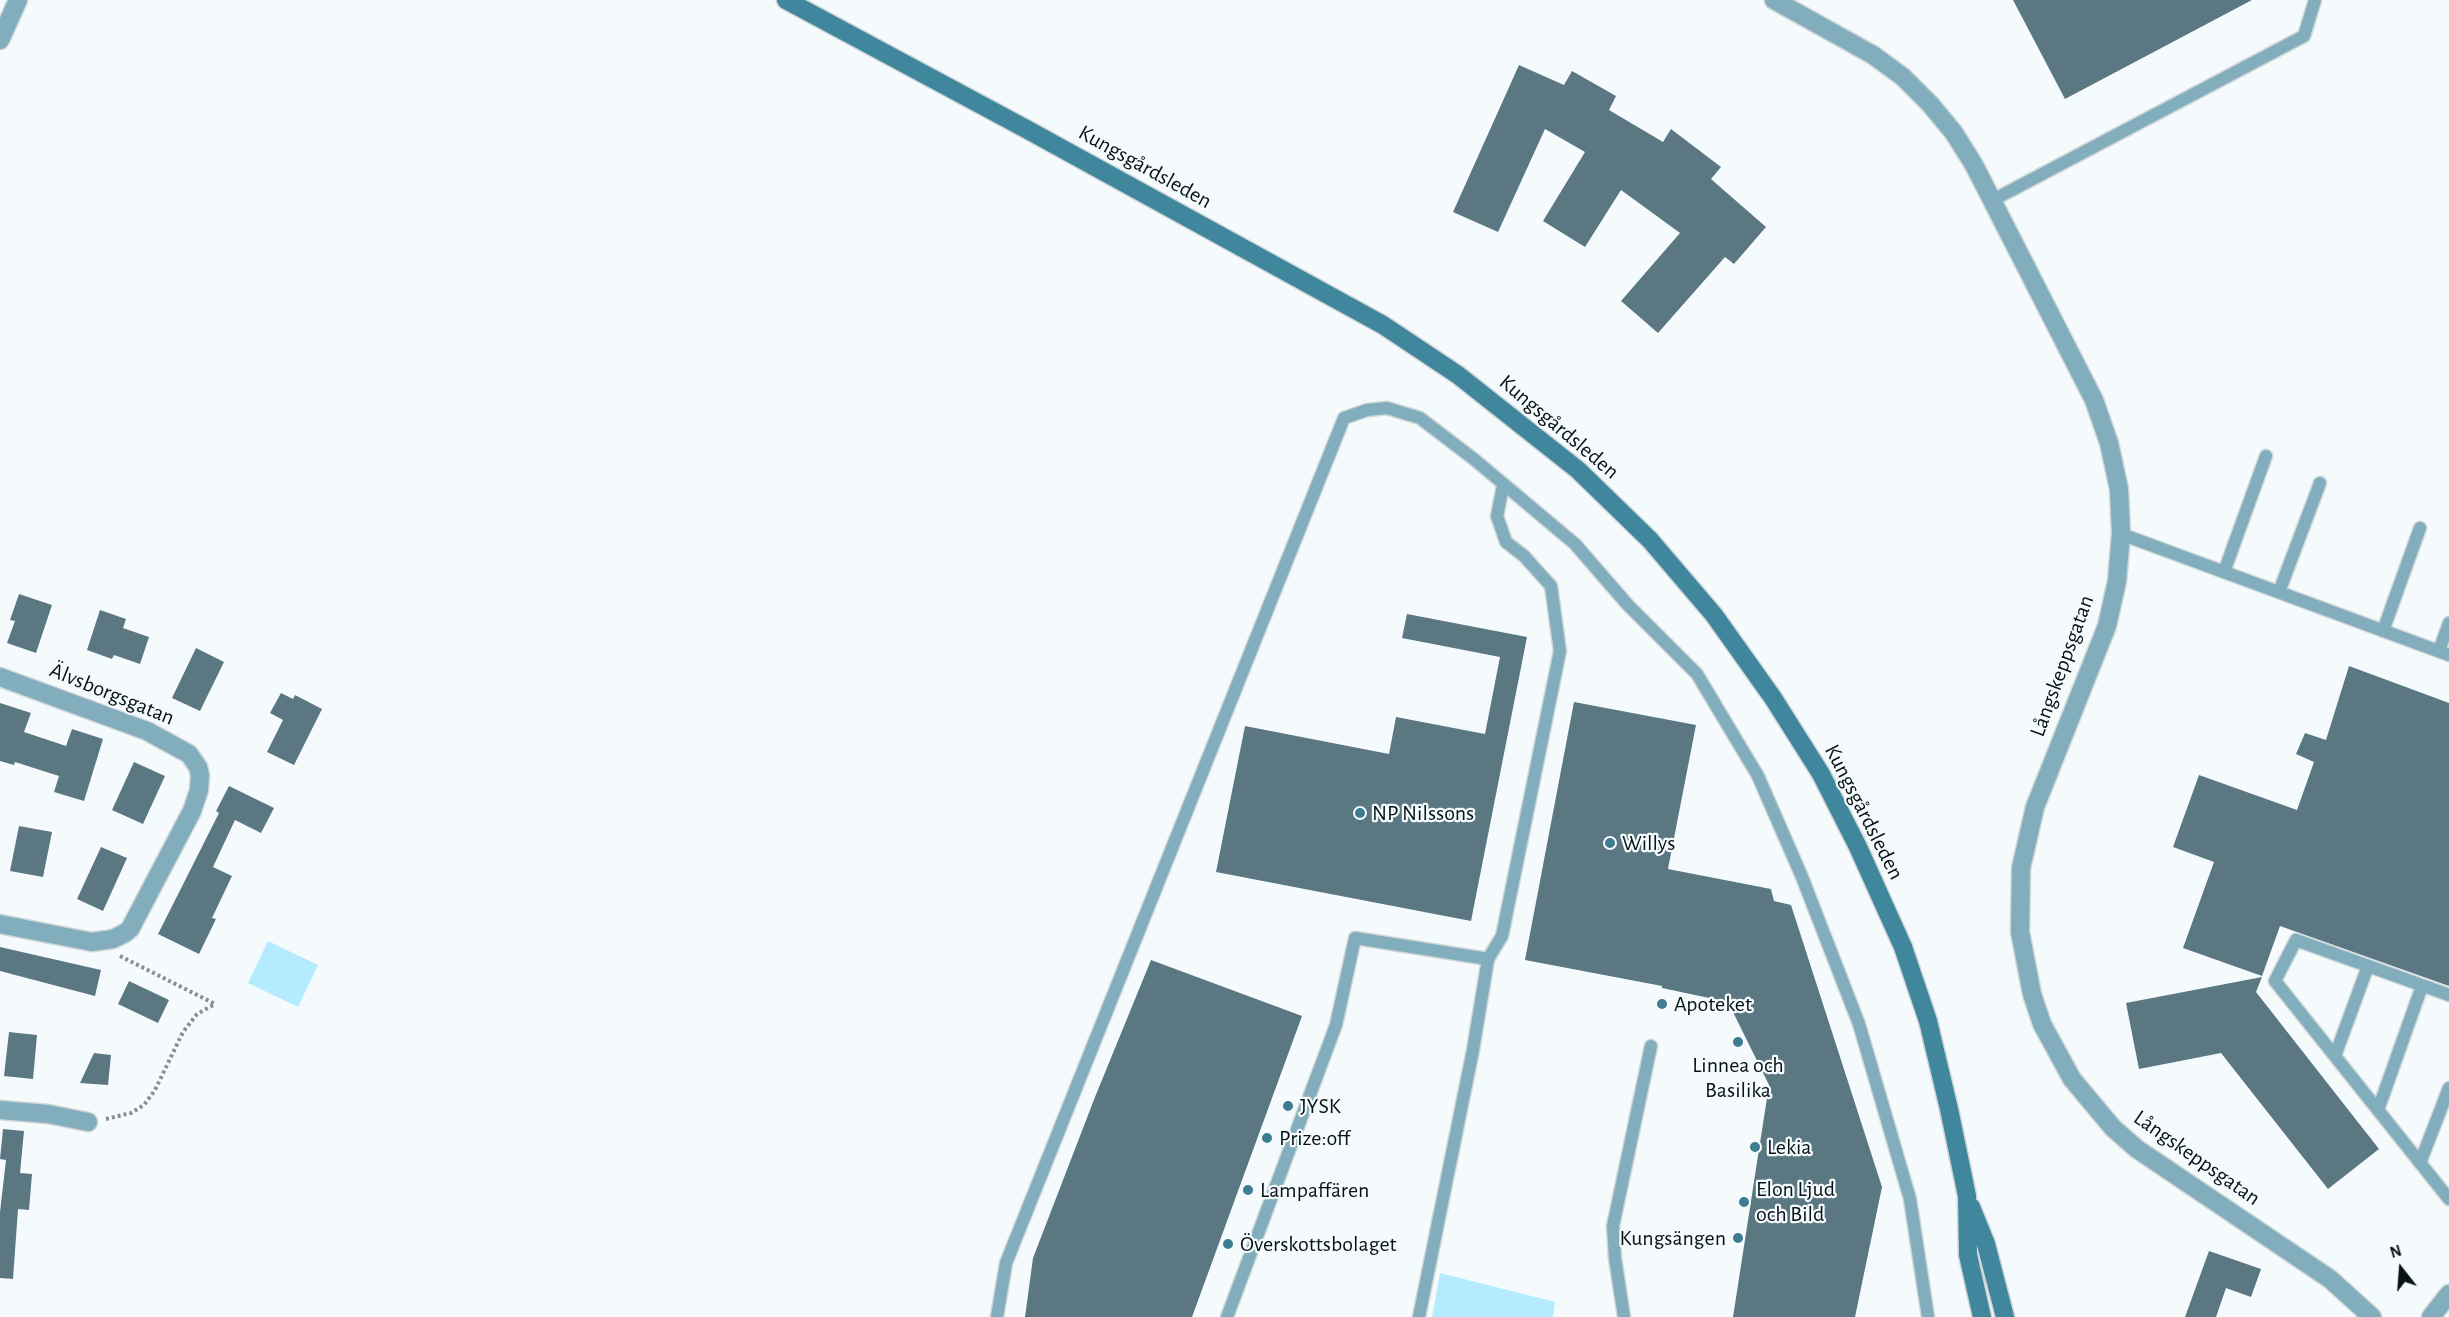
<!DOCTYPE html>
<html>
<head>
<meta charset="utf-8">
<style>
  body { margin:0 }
  #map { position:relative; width:2449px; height:1317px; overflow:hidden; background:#f5fbfd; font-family:"Alegreya Sans",sans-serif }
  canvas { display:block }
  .north { position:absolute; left:2371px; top:1239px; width:60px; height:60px; -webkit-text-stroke:4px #f5fbfd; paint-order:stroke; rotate:343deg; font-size:16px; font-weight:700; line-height:24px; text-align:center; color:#081317 }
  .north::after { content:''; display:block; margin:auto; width:21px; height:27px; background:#081317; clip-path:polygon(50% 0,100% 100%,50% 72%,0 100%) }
</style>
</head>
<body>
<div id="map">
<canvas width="2449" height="1317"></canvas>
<div class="north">N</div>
</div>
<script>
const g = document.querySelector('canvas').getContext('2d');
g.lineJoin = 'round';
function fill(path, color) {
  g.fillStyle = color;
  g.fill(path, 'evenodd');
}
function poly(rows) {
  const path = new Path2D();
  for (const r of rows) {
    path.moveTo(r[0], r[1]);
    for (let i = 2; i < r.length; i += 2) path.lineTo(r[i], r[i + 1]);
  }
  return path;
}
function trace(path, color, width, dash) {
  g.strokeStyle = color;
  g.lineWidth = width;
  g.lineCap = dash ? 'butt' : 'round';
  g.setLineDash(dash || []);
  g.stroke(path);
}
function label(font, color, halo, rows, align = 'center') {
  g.font = font + ' "Alegreya Sans",sans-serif';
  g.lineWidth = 4.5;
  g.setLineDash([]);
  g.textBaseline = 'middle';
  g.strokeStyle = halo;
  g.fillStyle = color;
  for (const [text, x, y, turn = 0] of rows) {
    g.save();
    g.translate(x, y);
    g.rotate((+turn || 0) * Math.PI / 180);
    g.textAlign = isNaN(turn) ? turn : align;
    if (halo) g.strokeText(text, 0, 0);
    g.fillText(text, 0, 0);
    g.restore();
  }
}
fill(poly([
  [268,941,318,965,298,1007,248,983],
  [1440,1273,1555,1302,1553,1317,1432,1317]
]), '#b5ebfe');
fill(poly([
  [2013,0,2252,0,2065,99],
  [1519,65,1564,85,1572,71,1616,96,1609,110,1663,142,1671,129,1721,167,1711,179,1766,227,1734,264,1725,257,1658,333,1621,301,1680,233,1621,190,1585,247,1543,221,1585,152,1545,129,1498,232,1453,212],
  [19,594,52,605,36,653,7,643,15,621,10,620],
  [100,610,126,619,123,628,149,637,140,664,114,655,112,659,87,650],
  [1407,614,1527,637,1471,921,1216,872,1245,726,1389,754,1396,717,1485,734,1500,657,1402,638],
  [196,648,224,662,200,711,172,698],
  [2349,666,2449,703,2449,986,2280,926,2262,976,2183,948,2214,862,2173,847,2199,775,2297,810,2314,762,2296,754,2305,733,2326,740],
  [281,693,293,699,295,695,322,709,294,765,267,752,283,720,270,713],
  [1574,702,1696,725,1668,869,1771,889,1774,901,1791,905,1882,1187,1855,1317,1733,1317,1769,1085,1728,1002,1662,988,1662,986,1525,960],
  [0,703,31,713,24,732,66,746,72,729,103,739,84,801,54,792,59,776,15,762,14,765,0,761],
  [134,762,165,776,143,824,112,810],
  [229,786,274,808,261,833,235,820,213,867,232,876,212,918,216,919,199,954,158,934,219,813,216,811],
  [19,826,52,832,43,877,10,871],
  [101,847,127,858,103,911,77,899],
  [0,947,101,970,95,996,0,971],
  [1151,960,1302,1016,1192,1317,1025,1317,1033,1258,1095,1097],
  [2262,977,2256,992,2379,1149,2328,1189,2221,1053,2139,1069,2126,1003],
  [129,981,169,1000,158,1023,118,1004],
  [9,1032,37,1035,33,1079,4,1076],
  [94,1053,111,1055,108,1085,80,1083],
  [3,1129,24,1131,20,1173,32,1174,29,1210,18,1209,13,1279,0,1278,0,1212,6,1160,0,1159],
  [2209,1251,2261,1269,2251,1297,2226,1288,2216,1317,2185,1317]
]), '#5b7882');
const service = poly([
  [1991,201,2304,36,2315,0],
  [2121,534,2449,655],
  [2224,572,2266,456],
  [2279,592,2320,483],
  [2383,631,2420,528],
  [2439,651,2449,623],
  [1488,959,1502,936,1560,651,1551,586,1524,556,1506,542,1497,516,1503,486],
  [2449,995,2296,940,2275,981,2449,1199],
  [2335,1056,2368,966],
  [2378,1110,2422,986],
  [2420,1163,2449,1088],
  [997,1317,1006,1263,1344,418,1367,410,1387,408,1420,418,1475,460,1575,544,1627,604,1697,674,1758,776,1802,877,1859,1024,1910,1199,1928,1317],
  [1227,1317,1336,1025,1355,938,1488,959,1473,1050,1419,1317],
  [1624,1317,1615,1258,1613,1226,1651,1046]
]);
const minor = poly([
  [1774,0,1873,55,1903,77,1930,104,1954,133,1974,165,2094,400,2109,443,2119,489,2121,534,2117,581,2107,626,2035,807,2021,868,2020,932,2032,994,2042,1024,2072,1079,2113,1128,2137,1149,2330,1279,2372,1317],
  [0,677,147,731,189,754,198,767,200,775,199,790,192,811,130,929,125,933,113,939,92,942,0,924],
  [0,1110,48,1114,88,1122],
  [2431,1317,2449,1294]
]);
const tertiary = poly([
  [0,40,18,0]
]);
const secondary = poly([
  [786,0,1028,130,1383,325,1458,375,1578,470,1650,540,1714,615,1773,698,1821,774,1858,847,1903,947,1928,1021,1949,1109,1967,1196,1968,1255,1982,1317],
  [1971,1207,1986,1244,2005,1317]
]);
trace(service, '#cfd6d8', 15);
trace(minor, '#cfd6d8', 21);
trace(tertiary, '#cfd6d8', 21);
trace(secondary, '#cfd6d8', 21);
trace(poly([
  [120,956,215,1004],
  [106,1119,131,1113,144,1105,155,1090,183,1032,197,1014,215,1004]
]), '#868f91', 4, [3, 3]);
trace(service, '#81adbc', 12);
trace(minor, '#81adbc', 18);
trace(tertiary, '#81adbc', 18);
trace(secondary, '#40879d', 18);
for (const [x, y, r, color] of [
  [1360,813,6,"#3e7d91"],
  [1610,843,6,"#3e7d91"],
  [1662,1004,6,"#3e7d91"],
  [1738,1042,6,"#3e7d91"],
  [1288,1106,6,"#3e7d91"],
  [1267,1138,6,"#3e7d91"],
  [1755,1147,6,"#3e7d91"],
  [1248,1190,6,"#3e7d91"],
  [1744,1202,6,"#3e7d91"],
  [1738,1238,6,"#3e7d91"],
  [1228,1244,6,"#3e7d91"]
]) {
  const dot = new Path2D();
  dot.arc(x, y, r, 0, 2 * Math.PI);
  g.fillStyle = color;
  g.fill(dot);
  trace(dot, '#f5fbfd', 2);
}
label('22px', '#081317', '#f5fbfd', [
  ["Kungsgårdsleden",1145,167,29],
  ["Kungsgårdsleden",1559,427,40],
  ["Långskeppsgatan",2062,666,-70],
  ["Älvsborgsgatan",112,694,22],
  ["Kungsgårdsleden",1864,812,63],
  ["Långskeppsgatan",2197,1158,35]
]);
label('22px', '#081317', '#f5fbfd', [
  ["NP Nilssons",1372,813],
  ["Willys",1622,843],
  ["Apoteket",1674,1004],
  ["Linnea och",1738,1065,"center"],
  ["Basilika",1738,1090,"center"],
  ["JYSK",1300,1106],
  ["Prize:off",1279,1138],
  ["Lekia",1767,1147],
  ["Elon Ljud",1756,1189],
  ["och Bild",1756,1214],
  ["Lampaffären",1260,1190],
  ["Kungsängen",1726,1238,"right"],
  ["Överskottsbolaget",1240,1244]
], 'left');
</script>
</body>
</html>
